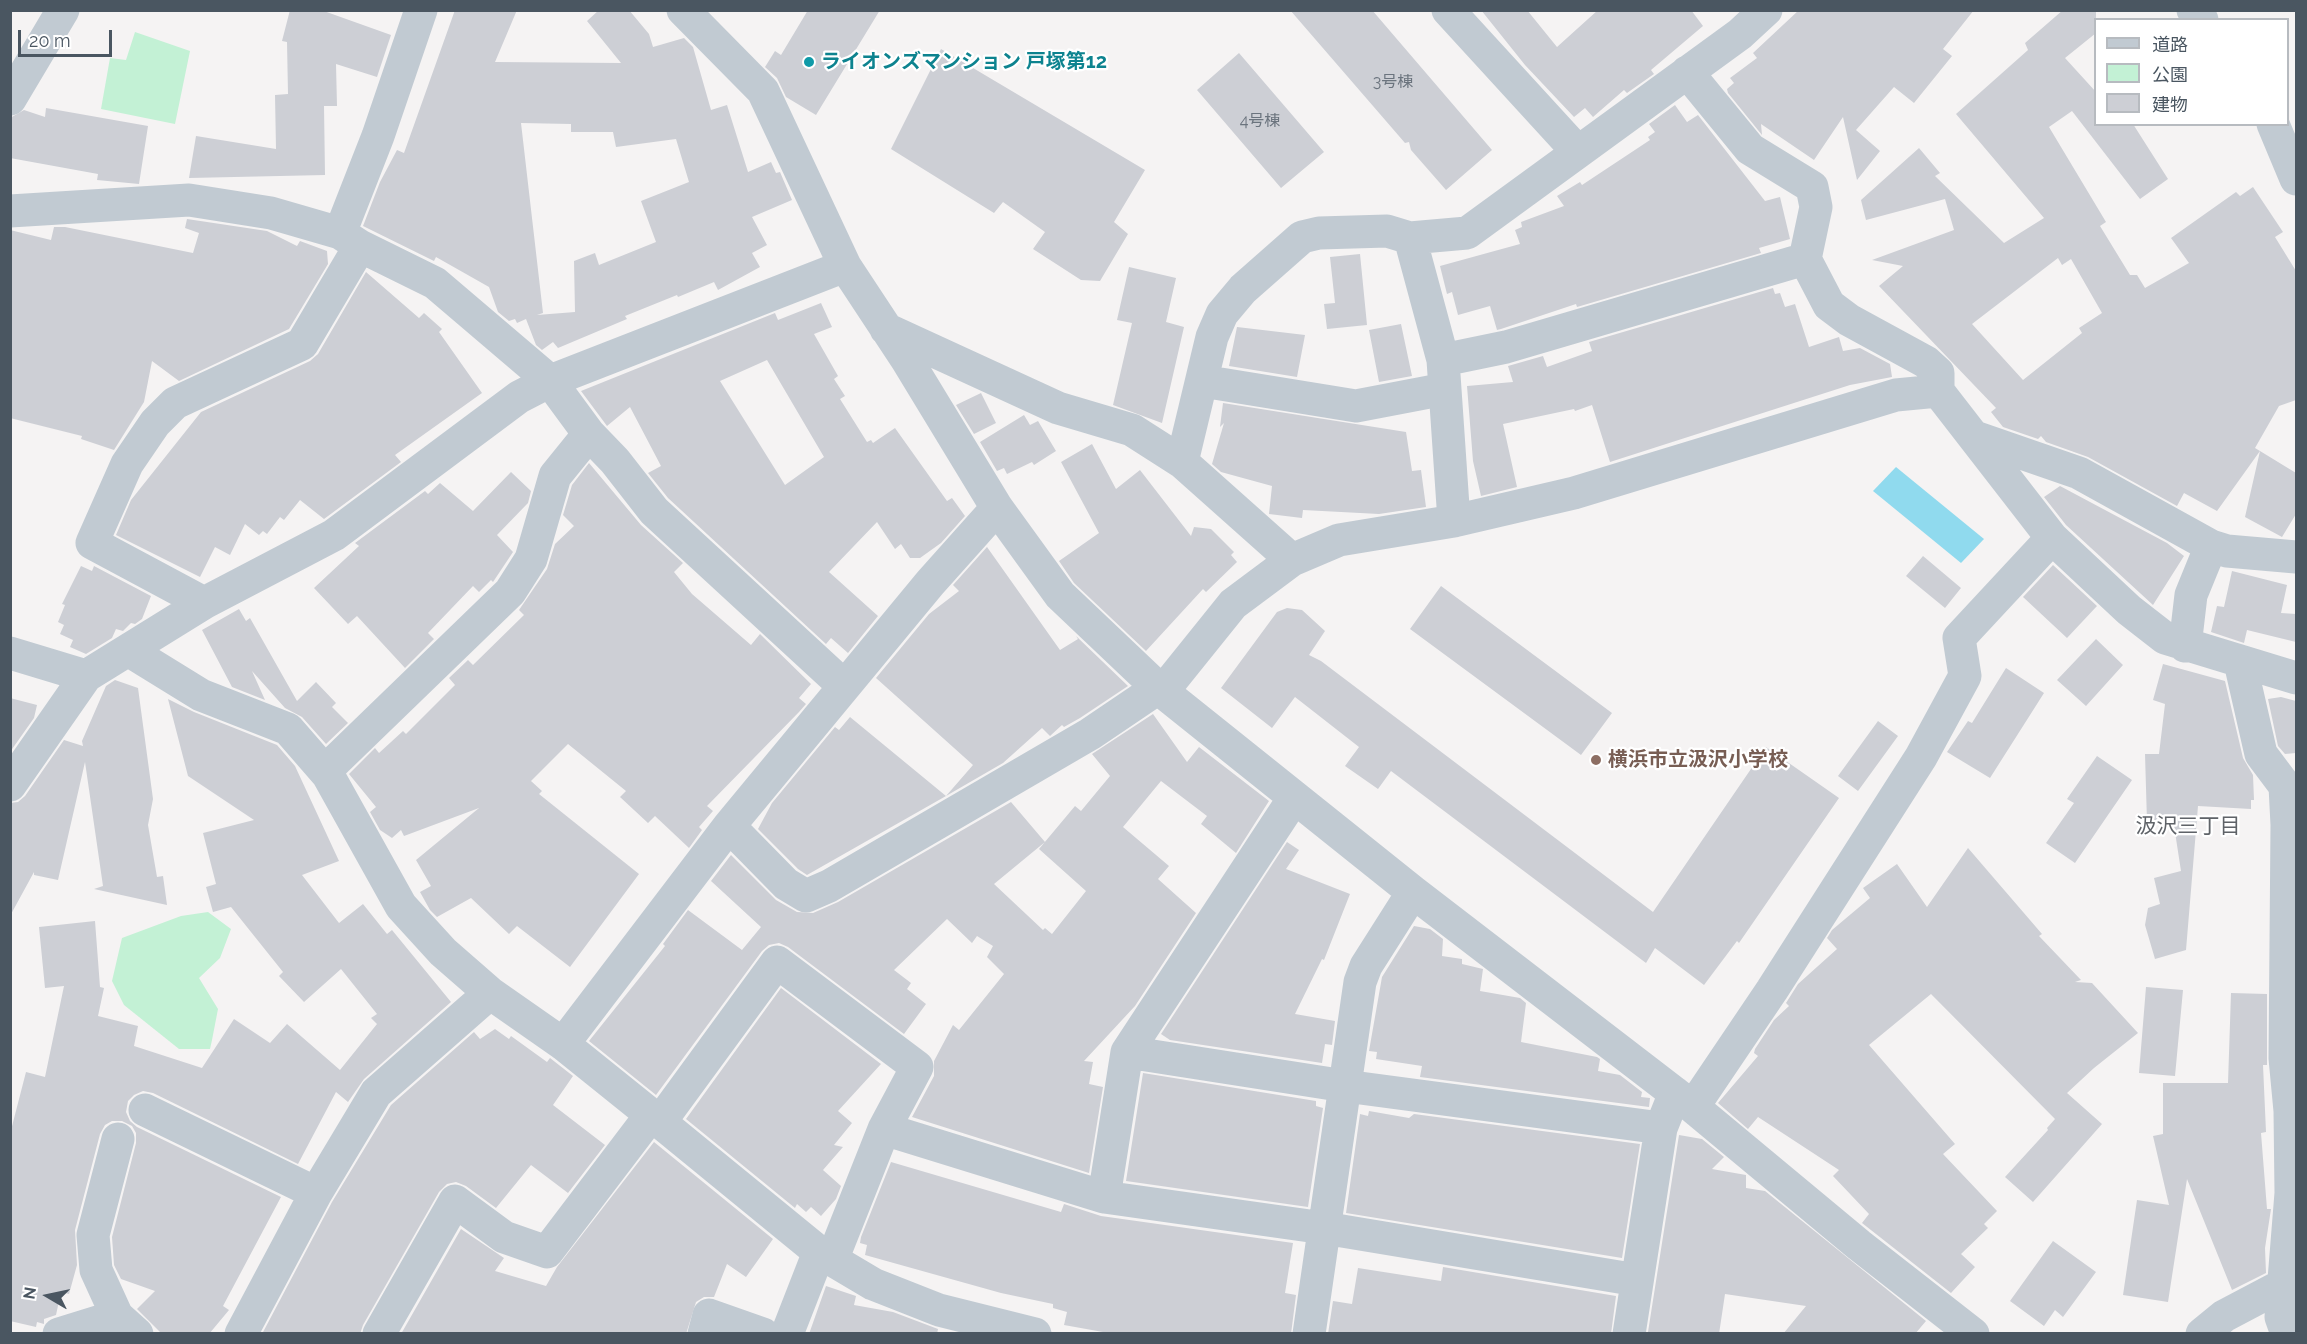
<!DOCTYPE html>
<html>
<head>
<meta charset="utf-8">
<style>
  body { margin:0 }
  #map { position:relative; width:2307px; height:1344px; overflow:hidden; background:#f5f3f3; font-family:Raleway,"Noto Sans JP",sans-serif }
  canvas { display:block }
  .frame { position:absolute; inset:0; border:12px solid #4a5661; pointer-events:none }
  .legend { position:absolute; left:2094px; top:18px; width:195px; height:108px; box-sizing:border-box; background:#fff; border:2px solid #b7bbc0; margin:0; padding:8px 10px; list-style:none; font-size:18px; color:#4a5661 }
  .legend li { display:flex; align-items:center; gap:12px; height:30px }
  .legend b { width:30px; border:2px solid #b7bbc0 }
  .north { position:absolute; left:18px; top:1266px; width:60px; height:60px; -webkit-text-stroke:4px #fff; paint-order:stroke; rotate:279deg; font-size:16px; font-weight:700; line-height:24px; text-align:center; color:#4a5661 }
  .north::after { content:''; display:block; margin:auto; width:21px; height:27px; background:#4a5661; clip-path:polygon(50% 0,100% 100%,50% 72%,0 100%) }
  .scale { position:absolute; left:18px; top:30px; width:94px; height:27px; box-sizing:border-box; border:3px solid #4a5661; border-top:0; padding-left:8px; font-size:18px; line-height:21px; white-space:nowrap; color:#4a5661; -webkit-text-stroke:4px #fff; paint-order:stroke }
</style>
</head>
<body>
<div id="map">
<canvas width="2307" height="1344"></canvas>
<div class="frame"></div>
<ul class="legend">
<li><b style="height:8px;background:#c1cad2"></b>道路</li>
<li><b style="height:16px;background:#c3f1d5"></b>公園</li>
<li><b style="height:16px;background:#cdcfd5"></b>建物</li>
</ul>
<div class="north">N</div>
<div class="scale">20 m</div>
</div>
<script>
const g = document.querySelector('canvas').getContext('2d');
g.lineJoin = 'round';
function fill(path, color) {
  g.fillStyle = color;
  g.fill(path, 'evenodd');
}
function poly(rows) {
  const path = new Path2D();
  for (const r of rows) {
    path.moveTo(r[0], r[1]);
    for (let i = 2; i < r.length; i += 2) path.lineTo(r[i], r[i + 1]);
  }
  return path;
}
function trace(path, color, width, dash) {
  g.strokeStyle = color;
  g.lineWidth = width;
  g.lineCap = dash ? 'butt' : 'round';
  g.setLineDash(dash || []);
  g.stroke(path);
}
function label(font, color, halo, rows, align = 'center') {
  g.font = font + ' Raleway,"Noto Sans JP",sans-serif';
  g.lineWidth = 4.5;
  g.setLineDash([]);
  g.textBaseline = 'middle';
  g.strokeStyle = halo;
  g.fillStyle = color;
  for (const [text, x, y, turn = 0] of rows) {
    g.save();
    g.translate(x, y);
    g.rotate((+turn || 0) * Math.PI / 180);
    g.textAlign = isNaN(turn) ? turn : align;
    if (halo) g.strokeText(text, 0, 0);
    g.fillText(text, 0, 0);
    g.restore();
  }
}
fill(poly([
  [135,32,190,51,175,124,101,109,110,58,126,60],
  [208,912,231,929,220,958,199,978,218,1009,212,1040,210,1049,179,1049,124,1005,112,981,122,938,181,916]
]), '#c3f1d5');
fill(poly([
  [1896,467,1984,539,1961,563,1873,491]
]), '#90daee');
fill(poly([
  [290,10,321,10,391,35,377,77,336,64,337,106,324,106,325,175,189,178,196,136,276,149,275,95,288,94,287,42,282,41],
  [455,10,517,10,495,62,621,63,587,21,599,10,629,10,649,34,653,47,684,38,693,47,711,110,727,105,748,172,771,162,776,173,780,172,792,200,752,217,767,245,752,253,760,267,718,290,714,282,678,297,677,295,625,316,627,319,558,348,553,342,542,350,536,345,526,319,517,323,515,319,509,321,498,312,489,287,436,257,434,261,363,226,380,182,397,150,404,153],
  [521,123,571,124,571,132,613,132,616,147,676,139,689,182,641,201,656,242,599,265,595,253,574,261,575,312,537,315,543,313],
  [808,10,880,10,816,115,786,97,777,78,765,67,775,51,781,55],
  [1290,10,1372,10,1492,150,1446,190,1411,150,1409,142,1405,143],
  [1481,10,1527,10,1557,47,1598,10,1691,10,1703,26,1651,70,1654,74,1627,93,1624,90,1593,117,1585,108,1574,117,1525,65],
  [1799,10,1974,10,1943,49,1952,56,1914,103,1894,87,1856,130,1880,151,1857,180,1843,117,1814,160,1761,124,1762,135,1728,93,1727,89,1734,83,1730,78,1757,58,1753,53],
  [2063,10,2096,10,2096,33,2065,58,2096,92,2096,124,2133,124,2168,179,2140,199,2072,111,2049,127,2106,222,2100,226,2130,275,2137,275,2145,288,2189,263,2171,238,2236,192,2240,196,2253,187,2283,232,2275,237,2296,271,2296,400,2279,406,2255,448,2260,451,2217,511,2184,493,2177,506,2088,457,2046,442,2041,436,2038,439,2003,427,1991,412,1996,408,1879,286,1903,266,1872,260,1954,230,1945,199,1866,220,1861,200,1919,148,1940,173,1935,176,2004,243,2044,218,1956,114,2028,50,2025,43],
  [2058,258,2062,265,2071,259,2102,313,2079,328,2082,333,2023,380,1972,324],
  [941,49,1145,170,1114,222,1128,234,1100,281,1081,280,1033,249,1045,232,1003,202,994,213,891,149],
  [1239,53,1324,152,1281,188,1197,90],
  [1675,105,1687,122,1698,115,1765,201,1780,197,1790,239,1759,248,1761,253,1577,307,1576,304,1501,329,1497,330,1490,306,1458,315,1452,292,1447,294,1440,266,1520,244,1515,230,1522,227,1521,222,1564,206,1557,196,1580,182,1582,185,1650,140,1648,137,1655,132,1649,124],
  [46,108,148,126,139,184,97,180,98,174,10,158,10,118,24,110,45,117],
  [187,219,267,231,297,246,300,241,327,251,328,264,289,329,179,381,152,361,144,402,114,450,81,439,82,436,10,418,10,230,51,240,54,227,65,227,193,253,199,233,185,228],
  [1360,254,1367,325,1327,329,1324,304,1335,303,1330,257],
  [1129,267,1176,278,1166,322,1184,327,1162,423,1113,405,1132,323,1117,320],
  [366,272,419,318,424,313,442,329,439,332,482,393,395,455,401,462,324,519,300,500,284,520,280,517,267,534,263,531,259,535,245,524,230,555,215,547,200,577,116,535,131,500,201,412,310,361,318,354],
  [1773,288,1775,294,1780,293,1785,307,1795,304,1809,347,1839,337,1843,351,1860,348,1890,364,1892,377,1850,385,1610,462,1592,405,1575,411,1574,409,1503,424,1517,487,1481,496,1473,461,1467,386,1513,382,1508,366,1543,356,1547,367,1592,351,1589,342],
  [821,303,832,327,814,334,838,376,834,379,845,396,840,399,867,442,871,440,873,443,895,428,947,501,952,498,965,516,941,543,920,558,910,558,901,544,895,549,877,522,829,572,878,616,848,653,831,638,826,644,668,498,648,473,661,466,630,407,607,426,581,391,775,313,778,320],
  [767,360,824,457,785,485,720,381],
  [1401,324,1412,376,1379,382,1369,330],
  [1237,327,1305,335,1297,377,1229,366],
  [981,393,996,423,974,434,956,405],
  [1223,403,1406,432,1412,471,1421,470,1426,507,1379,514,1303,510,1302,518,1269,514,1272,486,1221,472,1212,464,1224,423,1220,427],
  [1024,415,1030,425,1038,421,1056,451,1034,465,1032,462,1007,474,1004,468,997,471,980,442],
  [1092,444,1116,489,1140,470,1191,536,1194,527,1211,529,1234,552,1231,555,1237,562,1206,592,1203,589,1146,651,1074,583,1059,561,1099,533,1061,462],
  [2260,451,2296,473,2296,514,2282,537,2245,517],
  [589,463,641,525,683,563,674,572,692,594,751,645,760,634,811,684,799,698,806,704,799,712,707,806,713,811,699,827,702,830,689,848,655,816,648,823,620,797,626,791,568,744,531,781,542,791,539,794,639,874,570,967,517,926,509,934,471,898,437,917,430,910,420,892,431,886,416,860,479,808,404,836,401,830,392,838,380,830,370,812,376,807,349,774,375,748,379,753,403,731,406,734,455,685,449,678,468,660,473,665,524,615,519,610,547,569,555,544,574,526,563,515,572,485],
  [511,472,531,491,528,503,497,535,513,552,493,582,491,580,479,592,473,586,428,633,434,639,405,668,357,616,348,624,314,588,359,546,355,543,425,491,428,494,440,483,473,511],
  [2060,486,2167,543,2184,556,2153,605,2066,525,2044,497],
  [987,547,1060,650,1078,639,1076,636,1128,686,1080,718,1064,727,1062,725,1050,736,1042,728,1003,763,946,796,973,765,876,678,929,614,959,591,953,585],
  [1923,556,1961,588,1945,608,1906,576],
  [2053,565,2097,606,2067,638,2023,597],
  [81,566,92,571,94,566,151,596,142,619,135,624,131,623,123,631,116,629,112,638,86,654,70,647,73,640,60,634,64,625,58,622,65,605,62,604],
  [2232,571,2287,585,2281,613,2296,614,2296,642,2247,630,2244,643,2211,632,2217,606,2224,607],
  [1441,586,1612,713,1581,755,1410,629],
  [1287,608,1302,610,1325,631,1309,655,1321,661,1653,912,1766,747,1839,798,1739,943,1737,941,1704,985,1655,948,1646,963,1391,771,1378,789,1345,766,1359,747,1295,697,1272,728,1221,688,1277,612],
  [239,609,246,621,250,618,297,701,316,682,336,703,332,707,348,723,326,744,302,717,285,708,252,671,265,700,232,687,202,630],
  [2096,639,2123,665,2086,706,2057,680],
  [2163,664,2225,681,2243,758,2253,775,2254,800,2251,800,2251,809,2198,806,2186,950,2155,959,2145,925,2148,908,2160,904,2154,878,2181,871,2173,819,2147,822,2145,754,2159,754,2165,704,2153,700],
  [2006,668,2044,693,1990,778,1947,752,1968,721,1972,723],
  [115,680,138,688,153,799,148,825,157,877,163,876,167,905,94,889,103,886,85,762,58,880,34,875,34,872,10,916,10,803,18,802,25,796,64,740,83,746,82,741,106,686],
  [2281,697,2296,701,2296,753,2285,754,2278,746,2268,699],
  [10,698,37,705,34,718,10,752],
  [168,699,194,712,277,745,295,766,339,861,302,875,339,923,363,904,387,934,392,930,451,1002,364,1079,348,1102,336,1092,298,1164,153,1093,143,1091,134,1095,128,1101,126,1112,130,1121,137,1127,281,1197,223,1306,229,1310,209,1334,162,1334,137,1309,155,1291,121,1279,114,1265,112,1237,136,1143,136,1133,132,1126,122,1121,112,1121,105,1125,100,1134,75,1230,77,1265,69,1294,61,1292,56,1315,44,1319,44,1324,37,1322,36,1327,10,1321,10,1134,26,1072,45,1077,64,986,45,988,39,927,95,921,100,987,104,988,98,1016,138,1026,134,1046,202,1068,234,1019,270,1043,287,1024,340,1070,377,1024,371,1018,377,1014,341,969,304,1002,279,976,283,972,231,907,213,912,206,887,216,884,203,833,254,820,188,776],
  [1153,714,1187,762,1199,747,1269,801,1236,853,1201,824,1207,816,1161,781,1123,827,1169,866,1158,879,1196,913,1135,1006,1084,1061,1093,1062,1089,1084,1103,1087,1089,1173,912,1117,934,1076,934,1061,953,1025,959,1030,1004,974,987,957,993,946,977,936,972,943,947,919,894,970,911,983,907,989,926,1004,904,1034,788,947,779,943,769,945,762,951,656,1095,589,1041,665,946,663,944,688,910,742,950,761,927,711,881,731,855,776,900,797,912,813,913,838,902,1011,802,1045,842,994,884,1043,930,1045,928,1052,934,1086,891,1039,849,1075,806,1081,811,1110,776,1092,754],
  [850,717,946,796,807,875,798,869,758,829,772,803,835,727,839,730],
  [1878,721,1898,736,1858,791,1838,776],
  [2097,756,2132,780,2075,863,2046,843,2074,803,2067,799],
  [1287,842,1299,850,1286,869,1350,894,1324,960,1322,959,1295,1014,1335,1021,1332,1045,1325,1044,1322,1063,1170,1040,1161,1034],
  [1968,848,2042,934,2039,936,2081,980,2075,982,2092,983,2138,1033,2094,1068,2067,1093,2102,1124,2033,1202,2005,1177,2048,1130,2047,1128,2055,1119,1931,994,1869,1045,1955,1144,1943,1154,1997,1211,1984,1224,1988,1228,1961,1254,1975,1267,1951,1293,1862,1223,1869,1214,1833,1176,1839,1170,1758,1117,1748,1129,1718,1103,1758,1056,1754,1053,1755,1049,1774,1020,1789,1006,1786,1003,1798,984,1837,949,1827,938,1832,930,1870,898,1863,888,1897,864,1927,907],
  [1414,926,1430,929,1443,939,1442,956,1462,959,1462,964,1483,969,1480,991,1520,998,1526,1003,1521,1042,1597,1057,1600,1059,1598,1071,1620,1075,1642,1092,1641,1097,1650,1098,1649,1107,1420,1077,1422,1066,1376,1059,1377,1052,1369,1051,1382,977],
  [2146,987,2183,990,2175,1076,2139,1073],
  [781,988,881,1064,838,1111,852,1123,834,1145,843,1147,823,1170,841,1186,836,1199,821,1216,811,1207,806,1212,797,1204,795,1208,686,1119],
  [2231,993,2267,994,2267,1065,2263,1065,2266,1132,2261,1133,2267,1209,2271,1209,2265,1248,2266,1273,2232,1290,2187,1179,2168,1302,2123,1295,2137,1200,2169,1205,2153,1136,2163,1134,2163,1083,2228,1083],
  [495,1029,509,1039,511,1036,547,1062,550,1058,573,1076,553,1105,605,1145,568,1193,531,1165,496,1208,466,1186,456,1182,447,1184,439,1192,363,1325,360,1334,262,1334,332,1202,391,1105,474,1032,480,1039],
  [1143,1073,1316,1101,1316,1106,1323,1108,1308,1207,1126,1181],
  [1369,1111,1409,1118,1414,1114,1640,1144,1622,1258,1346,1213,1360,1114,1368,1116],
  [1679,1135,1702,1139,1724,1157,1712,1169,1746,1175,1746,1188,1765,1191,1926,1321,1915,1334,1783,1334,1806,1306,1725,1294,1719,1334,1648,1332],
  [654,1142,773,1239,746,1277,727,1264,714,1297,704,1297,696,1302,686,1334,401,1334,461,1229,504,1258,495,1271,546,1286,557,1267],
  [891,1162,1061,1212,1064,1204,1101,1216,1293,1243,1285,1293,1296,1295,1291,1334,1114,1334,1064,1325,1067,1312,1053,1308,1053,1304,1001,1293,865,1255,867,1245,860,1243,861,1237],
  [2053,1241,2096,1272,2063,1317,2055,1310,2044,1326,2010,1301],
  [1443,1267,1616,1296,1611,1334,1328,1334,1333,1301,1352,1304,1358,1268,1441,1281],
  [826,1286,856,1296,854,1305,893,1312,938,1329,937,1334,809,1334]
]), '#cdcfd5');
trace(poly([
  [683,10,763,91,845,266,907,360,997,508,1060,595,1158,688,1413,892,1693,1107,1859,1245,1973,1334],
  [1448,10,1578,152],
  [2193,10,2202,20],
  [1687,72,1750,149,1812,187,1816,207,1805,259,1829,305,1849,320,1926,362,1938,373,1938,391],
  [10,99,63,10],
  [2273,124,2296,179],
  [10,211,189,200,271,213,340,233,360,246,435,283,550,381,589,434,615,461,654,511,844,686],
  [340,233,378,136,421,10],
  [886,329,1058,408,1132,430,1182,462,1292,560],
  [1443,360,1506,347,1805,259],
  [1202,381,1356,406,1445,389],
  [1975,437,2079,473,2211,546,2227,551,2296,557],
  [1182,462,1212,337,1222,314,1243,289,1302,237,1319,233,1387,231,1410,238],
  [1454,521,1443,360,1410,238,1467,233,1740,34,1766,10],
  [204,603,92,543,127,464,155,423,175,403,302,344,360,246],
  [2185,646,2191,595,2211,546],
  [128,650,201,695,288,729,328,775,401,906,443,952,490,993,563,1044,660,1122,819,1252,873,1284,939,1310,1035,1334],
  [10,653,86,676],
  [2240,662,2261,754,2285,786,2287,825,2285,1058,2290,1111,2291,1193,2281,1317,2287,1334],
  [1163,691,1233,604,1292,560,1339,540,1454,521,1574,493,1896,395,1938,391,2052,538,2129,610,2165,638,2296,678],
  [325,771,510,592,531,559,555,476,589,434],
  [10,785,86,676,204,603,334,535,519,397,550,381,845,266],
  [729,826,786,884,806,896,829,886,1090,734,1158,688],
  [563,1044,729,826,930,583,997,508],
  [1127,1052,1345,1086,1661,1128,1675,1093],
  [1693,1107,1772,990,1921,757,1965,676,1959,638,2052,538],
  [145,1110,316,1193],
  [660,1122,777,962,917,1067,884,1129,832,1260],
  [884,1129,1104,1197,1324,1228,1637,1280],
  [1104,1197,1127,1052,1294,798],
  [117,1316,96,1270,93,1235,118,1139],
  [59,1334,117,1316,137,1334],
  [241,1334,316,1193,376,1093,490,993],
  [379,1334,455,1201,504,1237,547,1252,651,1115],
  [704,1334,709,1315,763,1334],
  [787,1334,819,1252],
  [1309,1334,1360,982,1366,966,1413,892],
  [1629,1334,1661,1128],
  [2202,1334,2224,1316,2296,1278]
]), '#c1cad2', 33);
for (const [x, y, r, color] of [
  [809,62,6,"#0f9aa8"],
  [1596,760,6,"#8d6e63"]
]) {
  const dot = new Path2D();
  dot.arc(x, y, r, 0, 2 * Math.PI);
  g.fillStyle = color;
  g.fill(dot);
  trace(dot, '#fff', 2);
}
label('16px', '#6b747e', null, [
  ["3号棟",1393,82],
  ["4号棟",1260,121]
]);
label('bold 20px', '#0d838f', '#fff', [
  ["ライオンズマンション 戸塚第12",821,62]
], 'left');
label('bold 20px', '#785e54', '#fff', [
  ["横浜市立汲沢小学校",1608,760]
], 'left');
label('21px', '#5f6368', '#fff', [
  ["汲沢三丁目",2188,827]
]);
</script>
</body>
</html>
